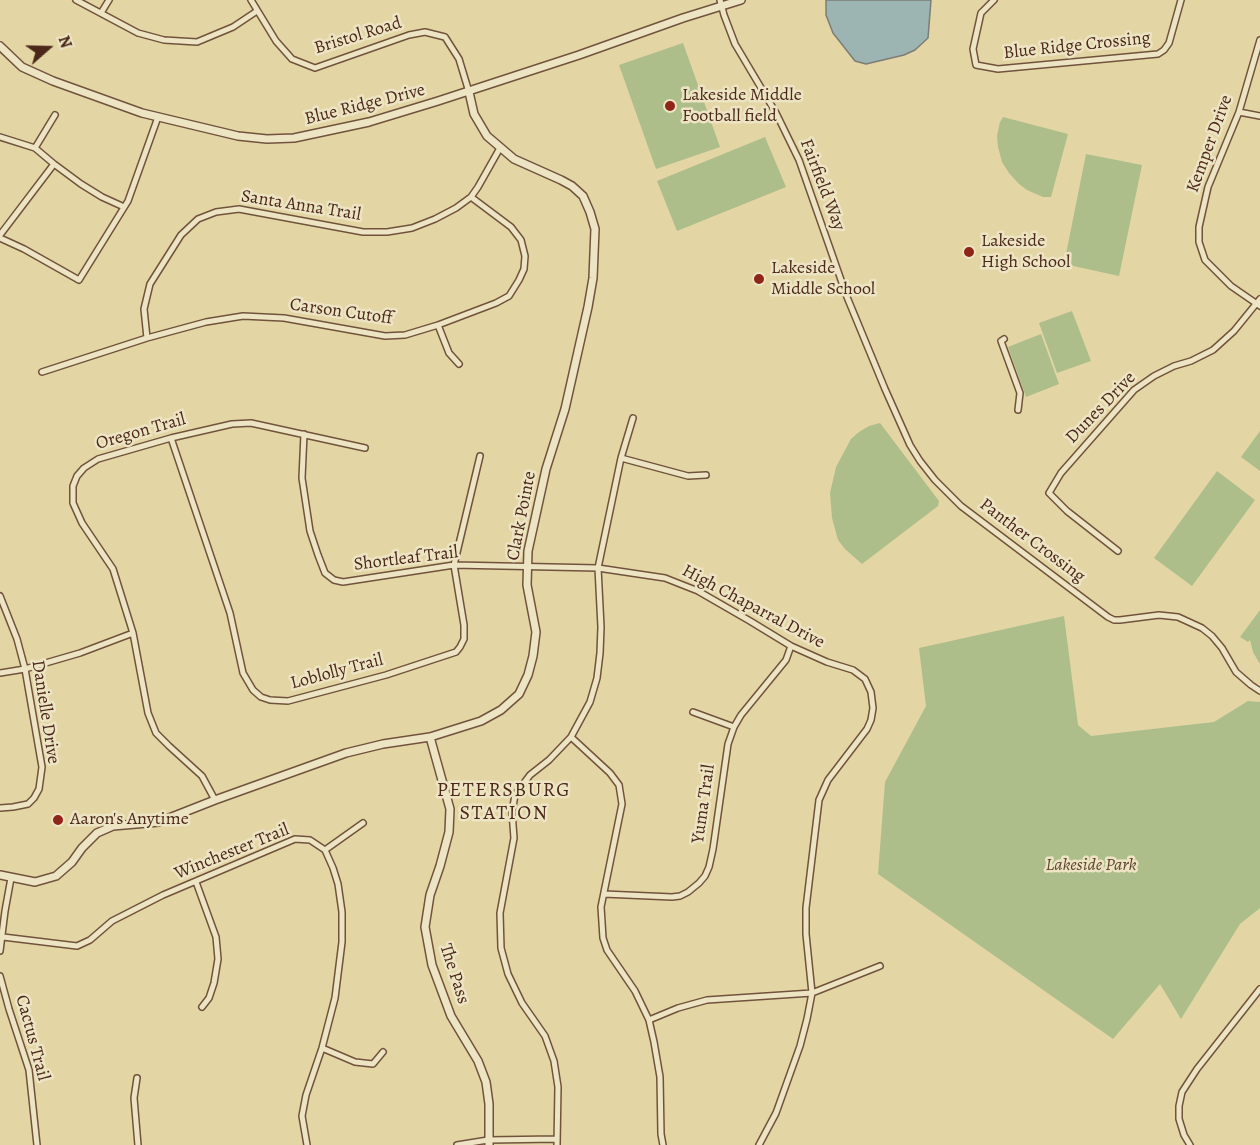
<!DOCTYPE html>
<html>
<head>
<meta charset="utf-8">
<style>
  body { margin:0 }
  #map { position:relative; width:1260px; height:1145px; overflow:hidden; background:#e3d5a4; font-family:Alegreya,serif }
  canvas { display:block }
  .north { position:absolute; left:18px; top:18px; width:60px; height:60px; -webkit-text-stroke:4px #ede4c4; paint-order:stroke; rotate:70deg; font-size:16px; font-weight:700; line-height:24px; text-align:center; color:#4b2819 }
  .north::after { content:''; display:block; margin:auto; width:21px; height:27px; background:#4b2819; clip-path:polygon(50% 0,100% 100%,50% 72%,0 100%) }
</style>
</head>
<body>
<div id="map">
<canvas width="1260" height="1145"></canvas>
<div class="north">N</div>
</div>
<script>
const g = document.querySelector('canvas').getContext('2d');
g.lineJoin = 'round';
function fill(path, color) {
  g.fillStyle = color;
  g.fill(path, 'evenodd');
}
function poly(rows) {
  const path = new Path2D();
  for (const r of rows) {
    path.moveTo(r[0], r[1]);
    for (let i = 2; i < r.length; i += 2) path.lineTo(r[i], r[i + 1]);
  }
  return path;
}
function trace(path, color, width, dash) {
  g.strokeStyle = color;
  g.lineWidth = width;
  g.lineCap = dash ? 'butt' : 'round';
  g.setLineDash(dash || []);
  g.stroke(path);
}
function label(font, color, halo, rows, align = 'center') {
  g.font = font + ' Alegreya,serif';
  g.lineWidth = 5;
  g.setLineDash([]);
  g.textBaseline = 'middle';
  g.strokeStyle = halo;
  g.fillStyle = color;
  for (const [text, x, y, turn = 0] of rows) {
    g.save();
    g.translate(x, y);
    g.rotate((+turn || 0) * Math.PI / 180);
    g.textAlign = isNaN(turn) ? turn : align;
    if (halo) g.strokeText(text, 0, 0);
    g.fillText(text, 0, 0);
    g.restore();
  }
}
fill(poly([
  [683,43,720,147,656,169,619,65],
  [1003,117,1068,134,1051,197,1043,197,1027,190,1019,184,1009,173,1002,162,998,147,997,136,1000,122],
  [765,137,786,187,677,231,657,181],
  [1086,154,1142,165,1119,276,1064,264],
  [1072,311,1091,361,1057,373,1039,323],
  [1041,334,1059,384,1026,397,1008,347],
  [880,423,939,501,938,506,862,564,845,549,838,540,832,518,830,493,836,467,851,439,859,432,869,426],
  [1260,431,1260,471,1241,457],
  [1217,471,1255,500,1192,586,1154,558],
  [1260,610,1260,664,1253,652,1250,640,1248,642,1240,637],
  [1064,616,1078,725,1091,736,1214,722,1248,701,1260,702,1260,908,1240,924,1181,1019,1160,984,1113,1039,878,874,885,782,926,706,919,648]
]), '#adbe8b');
const water = poly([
  [826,0,931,0,928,38,915,50,904,55,866,64,855,61,833,33,826,15,826,0]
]);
fill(water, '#9cb5b3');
trace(water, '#7c7d75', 1.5);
const minor = poly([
  [76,0,138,33,164,40,197,42,233,27,257,11],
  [251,0,276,41,292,59,315,68,409,35,425,32,445,37,459,59,469,92],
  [720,0,724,15,735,44,776,113,799,160,847,297,885,389,910,445,920,461,935,480,961,506,1108,617,1114,620,1120,620,1159,615,1178,617,1202,628,1212,636,1222,648,1236,672,1251,685,1260,691],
  [994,0,981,13,973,49,976,65,998,69,1158,54,1164,50,1169,43,1181,0],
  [101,13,109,0],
  [1260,40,1239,112,1208,187,1199,227,1199,242,1205,260,1231,286,1260,306],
  [1239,112,1260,116],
  [0,137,35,148,54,164,81,184,102,197,124,207],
  [35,148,55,115],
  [0,235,54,164],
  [0,238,24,249,79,280,128,201,158,117],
  [438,325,449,353,459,364],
  [147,338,144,309,150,284,181,235,198,219,216,212,239,209,363,232,387,232,412,228,435,219,456,208,471,197,478,187,500,148],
  [1004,339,1001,341,1020,393,1018,410],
  [42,372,147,338,206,322,243,316,284,318,385,336,405,335,438,325,496,303,509,296,519,280,524,269,525,256,521,240,511,227,471,197],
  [304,434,302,478,310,531,318,555,325,573,334,580,343,582,454,565,598,568,665,578,698,591,750,621,791,646,827,662,853,670,865,679,871,692,873,708,871,720,867,729,828,780,819,800,806,908,806,934,812,993,807,1019,800,1046,776,1113,759,1145],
  [171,438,230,613,243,673,253,690,261,697,270,700,288,701,386,675,456,652,460,647,464,639,464,625,454,565,480,456],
  [621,458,688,476,706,475],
  [1118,551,1067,511,1049,493,1061,473,1134,390,1154,376,1174,366,1191,361,1213,350,1234,331,1260,299],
  [0,596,17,639,25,669,42,767,39,789,34,798,28,804,13,807,0,808],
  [0,673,25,669,80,653,133,633],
  [693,712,734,727],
  [571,737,610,773,619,785,622,804,601,907,603,938,607,950,635,991,649,1020,654,1042,660,1077,661,1134,663,1145],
  [215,800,202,776,169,746,156,733,148,713,133,633,113,569,82,523,73,503,73,486,77,476,84,468,98,459,171,438,232,424,251,423,365,448],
  [325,850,363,823],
  [196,882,216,937,218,959,214,983,209,998,202,1007],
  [604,894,672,897,680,896,688,892,699,883,705,876,709,867,713,849,728,744,734,727,741,715,786,660,791,646],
  [3,937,77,946,90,940,112,921,163,895,295,839,310,840,325,850,333,868,338,884,342,912,342,942,335,998,322,1048,306,1095,302,1116,307,1145],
  [0,951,5,911,11,878],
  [0,976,9,1009,29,1070,37,1145],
  [649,1020,678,1008,707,1000,812,993,880,966],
  [322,1048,355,1062,373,1064,383,1052],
  [137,1078,134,1098,138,1145],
  [457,1145,488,1140,557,1139],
  [557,1145,558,1087,554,1061,545,1036,522,1003,508,974,501,948,500,913,514,838,512,812,515,795,530,775,549,760,571,737,590,702,597,678,600,653,601,627,598,568,621,458,633,418],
  [1190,1145,1184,1135,1179,1119,1179,1106,1182,1092,1197,1069,1260,989]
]);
const tertiary = poly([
  [0,46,22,67,53,81,142,113,238,136,267,139,294,138,369,122,438,101,579,55,683,18,741,0],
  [430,737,450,809,449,832,440,866,430,895,425,927,432,965,451,1016,478,1061,486,1082,489,1104,489,1145],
  [0,875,35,882,56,876,72,862,82,848,97,833,113,826,159,822,215,800,346,753,383,744,430,737,481,721,501,710,519,694,528,675,533,656,536,632,527,585,528,551,546,469,565,409,588,307,593,278,595,229,590,212,583,196,572,186,561,180,514,159,487,136,474,114,469,92]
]);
trace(minor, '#71533c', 8);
trace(tertiary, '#71533c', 10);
trace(minor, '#ede4c4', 5);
trace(tertiary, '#ede4c4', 7);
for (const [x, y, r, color] of [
  [670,106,6,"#8f2418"],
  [969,252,6,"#8f2418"],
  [759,279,6,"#8f2418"],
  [58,820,6,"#8f2418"]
]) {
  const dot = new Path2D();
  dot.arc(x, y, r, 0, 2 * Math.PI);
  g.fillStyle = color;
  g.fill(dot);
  trace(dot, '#ede4c4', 2);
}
label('18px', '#4b2819', '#ede4c4', [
  ["Bristol Road",358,36,-17],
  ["Blue Ridge Crossing",1077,46,-6],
  ["Blue Ridge Drive",365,105,-14],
  ["Kemper Drive",1210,144,-70],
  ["Fairfield Way",822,185,69],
  ["Santa Anna Trail",301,206,9],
  ["Carson Cutoff",341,312,8],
  ["Dunes Drive",1101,408,-46],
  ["Oregon Trail",141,432,-16],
  ["Clark Pointe",522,516,-79],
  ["Panther Crossing",1032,541,37],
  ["Shortleaf Trail",406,559,-7],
  ["High Chaparral Drive",753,607,28],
  ["Loblolly Trail",337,672,-15],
  ["Danielle Drive",45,712,81],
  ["Yuma Trail",704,804,-82],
  ["Winchester Trail",232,852,-22],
  ["The Pass",454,974,72],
  ["Cactus Trail",32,1038,75]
]);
label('18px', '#4b2819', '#ede4c4', [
  ["Lakeside Middle",682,96],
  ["Football field",682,117],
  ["Lakeside",981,242],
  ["High School",981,263],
  ["Lakeside",771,269],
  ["Middle School",771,290],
  ["Aaron's Anytime",70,820]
], 'left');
label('italic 18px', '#5f4630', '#ede4c4', [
  ["Lakeside Park",1091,866]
]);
g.letterSpacing = '1.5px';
label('20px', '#4b2819', '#ede4c4', [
  ["PETERSBURG",504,791],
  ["STATION",504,814]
]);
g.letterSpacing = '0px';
</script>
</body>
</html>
